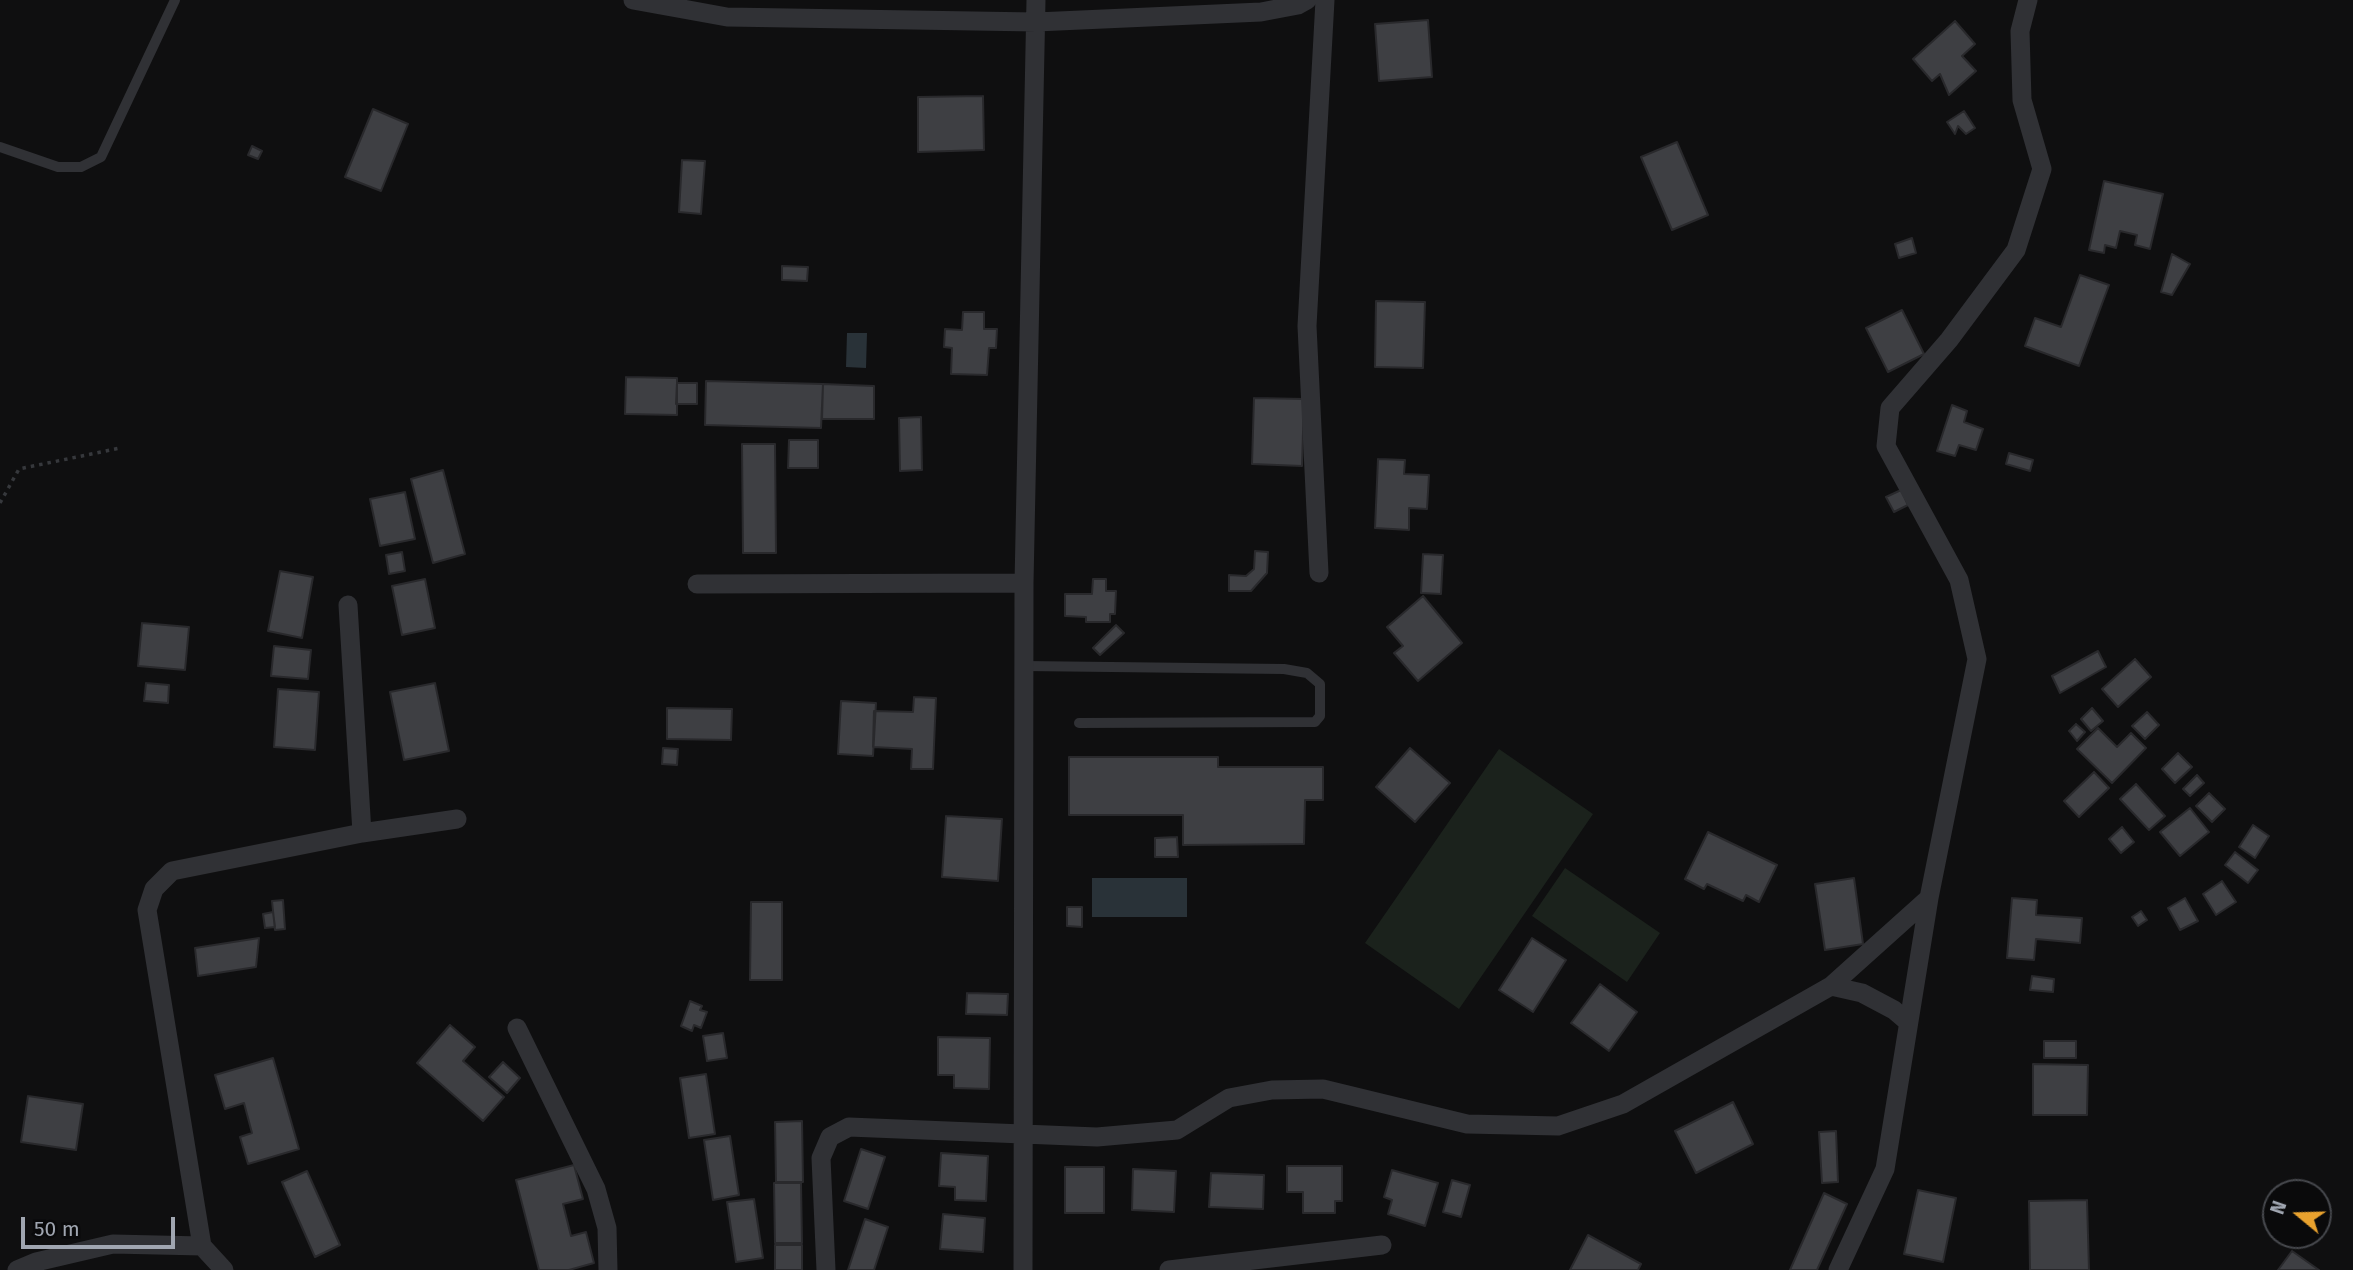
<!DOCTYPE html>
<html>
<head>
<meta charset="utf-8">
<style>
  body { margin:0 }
  #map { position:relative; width:2353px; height:1270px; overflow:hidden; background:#0f0f10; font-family:"Fira Sans",sans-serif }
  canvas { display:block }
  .north { position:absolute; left:2262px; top:1179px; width:70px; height:70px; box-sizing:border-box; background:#0a0a0b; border:2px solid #46484d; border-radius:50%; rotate:289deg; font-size:19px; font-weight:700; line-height:28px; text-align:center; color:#a0a6b1 }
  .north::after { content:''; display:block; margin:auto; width:24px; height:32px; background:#e9a22e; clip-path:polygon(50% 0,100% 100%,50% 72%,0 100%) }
  .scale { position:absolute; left:21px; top:1217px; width:154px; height:32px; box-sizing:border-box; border:4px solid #a0a6b1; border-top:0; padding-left:9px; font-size:21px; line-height:24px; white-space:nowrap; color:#a0a6b1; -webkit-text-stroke:5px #0a0a0b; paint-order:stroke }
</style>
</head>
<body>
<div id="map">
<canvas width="2353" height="1270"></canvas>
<div class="north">N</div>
<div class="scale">50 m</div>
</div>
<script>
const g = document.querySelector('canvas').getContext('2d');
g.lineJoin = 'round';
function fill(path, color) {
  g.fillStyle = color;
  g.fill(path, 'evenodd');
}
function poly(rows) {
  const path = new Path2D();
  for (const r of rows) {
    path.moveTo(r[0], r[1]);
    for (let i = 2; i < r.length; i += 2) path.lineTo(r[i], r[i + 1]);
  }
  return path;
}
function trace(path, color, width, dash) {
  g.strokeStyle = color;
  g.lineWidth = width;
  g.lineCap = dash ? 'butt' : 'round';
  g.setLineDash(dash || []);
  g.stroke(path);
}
fill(poly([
  [1499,749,1593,814,1459,1009,1365,943],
  [1565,868,1660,933,1627,982,1532,916]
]), '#1b221c');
fill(poly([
  [847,333,867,333,866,368,846,367],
  [1092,878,1187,878,1187,917,1092,917]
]), '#293238');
const building = poly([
  [1428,20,1432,77,1379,81,1375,24,1428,20],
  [1955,21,1975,44,1962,56,1976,71,1949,95,1940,74,1932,81,1913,59,1955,21],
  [983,96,984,150,918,152,918,97,983,96],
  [373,109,408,124,381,191,345,177,373,109],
  [1964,111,1975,128,1966,134,1958,126,1955,134,1947,122,1964,111],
  [1677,142,1708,215,1672,230,1641,157,1677,142],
  [252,146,262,151,258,159,248,155,252,146],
  [682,160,705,161,701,214,679,212,682,160],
  [2104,181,2163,194,2150,249,2135,245,2137,235,2120,231,2116,248,2105,245,2104,253,2089,250,2104,181],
  [1912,238,1916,253,1899,258,1895,244,1912,238],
  [2172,254,2190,264,2172,295,2161,292,2172,254],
  [782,266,808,267,807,281,782,280,782,266],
  [2080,275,2109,285,2079,366,2025,346,2035,318,2061,327,2080,275],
  [1376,301,1425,302,1423,368,1375,367,1376,301],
  [1902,310,1924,354,1888,372,1866,328,1902,310],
  [963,312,984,312,984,329,997,329,996,348,989,348,987,375,951,374,952,348,944,347,945,329,962,330,963,312],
  [626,377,677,378,677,415,625,414,626,377],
  [706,381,823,384,821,428,705,425,706,381],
  [677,383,697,383,697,404,676,404,677,383],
  [823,384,874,386,874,419,822,419,823,384],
  [1254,398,1304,399,1302,466,1252,464,1254,398],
  [1952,405,1967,411,1964,422,1983,429,1976,450,1959,445,1955,456,1937,451,1952,405],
  [921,417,922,470,900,471,899,418,921,417],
  [789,440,818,440,818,468,788,468,789,440],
  [742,444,775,444,776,553,743,553,742,444],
  [2009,453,2033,460,2030,471,2006,464,2009,453],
  [1378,459,1405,460,1404,474,1429,475,1427,509,1409,508,1409,530,1375,528,1378,459],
  [443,470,465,554,433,563,411,479,443,470],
  [1901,490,1908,505,1894,512,1886,497,1901,490],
  [405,492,415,539,380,546,370,499,405,492],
  [1255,551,1268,552,1267,573,1251,591,1229,591,1229,575,1246,576,1254,569,1255,551],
  [402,552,405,571,389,574,386,555,402,552],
  [1423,554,1443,555,1441,594,1421,593,1423,554],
  [280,571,313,577,302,638,268,631,280,571],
  [425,579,435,628,402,635,392,586,425,579],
  [1093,579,1106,579,1106,591,1116,591,1115,614,1110,614,1110,622,1086,622,1086,617,1065,616,1065,594,1092,594,1093,579],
  [1423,596,1462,643,1418,681,1394,653,1403,646,1387,627,1423,596],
  [142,623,189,627,185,670,138,666,142,623],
  [1116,625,1124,633,1100,655,1093,648,1116,625],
  [274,646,311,650,308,679,271,676,274,646],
  [2098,651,2106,667,2060,693,2052,676,2098,651],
  [2135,659,2151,677,2118,707,2102,689,2135,659],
  [146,683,169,685,168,703,144,701,146,683],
  [435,683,449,751,404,760,390,692,435,683],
  [278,689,319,692,315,750,274,747,278,689],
  [914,697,936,698,933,769,911,769,912,749,873,747,874,711,913,712,914,697],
  [841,701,876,703,873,756,838,754,841,701],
  [667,708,732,709,731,740,667,739,667,708],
  [2092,708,2103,721,2091,731,2081,719,2092,708],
  [2147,712,2159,725,2145,739,2132,726,2147,712],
  [2076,724,2085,732,2077,741,2069,731,2076,724],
  [2098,728,2117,747,2131,733,2146,748,2112,783,2077,749,2098,728],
  [663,748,678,749,677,765,662,764,663,748],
  [1410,748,1450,783,1415,822,1376,787,1410,748],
  [2178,753,2192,767,2175,783,2162,769,2178,753],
  [1069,757,1218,757,1218,767,1323,767,1323,800,1305,800,1304,844,1183,845,1183,815,1069,815,1069,757],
  [2094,772,2109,788,2079,817,2064,801,2094,772],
  [2197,775,2204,783,2190,796,2183,789,2197,775],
  [2136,784,2165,816,2149,830,2120,799,2136,784],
  [2209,793,2225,809,2212,822,2196,806,2209,793],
  [2190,808,2209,832,2180,856,2160,832,2190,808],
  [946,816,1002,819,998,881,942,877,946,816],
  [2253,825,2269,836,2255,858,2239,847,2253,825],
  [2122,827,2134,842,2121,853,2109,839,2122,827],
  [1708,832,1777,865,1759,902,1746,895,1743,901,1707,884,1704,889,1685,879,1708,832],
  [1177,837,1178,857,1155,857,1155,838,1177,837],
  [2235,852,2258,870,2248,883,2225,865,2235,852],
  [1854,878,1863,944,1825,950,1815,884,1854,878],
  [2222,881,2236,902,2216,915,2203,894,2222,881],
  [2012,898,2037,900,2036,915,2082,918,2080,943,2036,939,2034,960,2007,958,2012,898],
  [2185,898,2198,921,2180,930,2168,908,2185,898],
  [283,900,285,929,275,930,272,901,283,900],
  [751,902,782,902,782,980,750,980,751,902],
  [1067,907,1082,907,1082,927,1067,926,1067,907],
  [2141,911,2147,920,2138,926,2132,917,2141,911],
  [273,912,275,927,265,928,263,914,273,912],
  [259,938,256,967,198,976,195,948,259,938],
  [1532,938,1566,960,1533,1012,1499,990,1532,938],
  [2032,976,2054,979,2053,992,2030,990,2032,976],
  [1600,984,1637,1012,1609,1051,1571,1023,1600,984],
  [967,993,1008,994,1007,1015,966,1014,967,993],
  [690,1001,702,1006,700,1010,707,1012,701,1028,694,1025,692,1031,681,1026,690,1001],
  [450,1025,475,1047,463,1061,504,1097,483,1121,417,1063,450,1025],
  [723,1033,727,1058,707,1061,703,1036,723,1033],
  [938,1037,990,1038,989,1089,954,1088,954,1075,938,1075,938,1037],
  [2044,1041,2076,1041,2076,1058,2044,1058,2044,1041],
  [273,1058,299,1149,248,1164,240,1137,252,1133,244,1103,225,1109,215,1075,273,1058],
  [503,1062,520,1078,507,1093,489,1077,503,1062],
  [2033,1064,2088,1065,2087,1115,2033,1115,2033,1064],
  [706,1074,715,1134,689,1138,680,1078,706,1074],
  [28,1096,83,1104,76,1150,21,1142,28,1096],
  [1733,1102,1753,1144,1696,1173,1675,1131,1733,1102],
  [802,1121,803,1182,776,1182,775,1122,802,1121],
  [1836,1131,1838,1182,1822,1183,1819,1132,1836,1131],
  [730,1136,739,1195,713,1200,704,1140,730,1136],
  [861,1149,885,1157,868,1209,844,1201,861,1149],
  [941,1153,988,1156,986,1201,955,1200,955,1187,939,1186,941,1153],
  [574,1165,583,1199,563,1204,571,1236,586,1232,594,1263,569,1270,539,1270,516,1180,574,1165],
  [1287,1166,1342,1166,1342,1201,1335,1201,1335,1213,1303,1213,1303,1192,1287,1192,1287,1166],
  [1065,1167,1104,1167,1104,1213,1065,1213,1065,1167],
  [1133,1169,1176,1171,1174,1212,1132,1210,1133,1169],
  [1392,1170,1438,1183,1425,1226,1388,1214,1392,1200,1384,1197,1392,1170],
  [307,1171,340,1245,315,1257,282,1182,307,1171],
  [1211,1173,1264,1175,1263,1209,1209,1207,1211,1173],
  [1452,1180,1470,1185,1461,1217,1443,1212,1452,1180],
  [774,1183,801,1183,802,1243,775,1243,774,1183],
  [1918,1190,1956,1198,1943,1262,1904,1254,1918,1190],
  [1824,1193,1847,1204,1817,1270,1790,1270,1824,1193],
  [754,1199,763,1258,736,1262,727,1202,754,1199],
  [2087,1200,2089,1270,2030,1270,2029,1201,2087,1200],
  [943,1214,985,1218,983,1252,940,1249,943,1214],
  [865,1219,888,1227,874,1270,848,1270,865,1219],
  [1588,1235,1641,1264,1638,1270,1570,1270,1588,1235],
  [775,1245,802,1245,802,1270,775,1270,775,1245],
  [2292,1251,2319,1270,2278,1270,2292,1251]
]);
fill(building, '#3e3f43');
trace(building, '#29292c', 2);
trace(poly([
  [0,503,19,469,120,448]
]), '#36383c', 3.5, [3.5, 5]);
trace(poly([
  [0,147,58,167,81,167,101,157,175,0],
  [1024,666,1284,669,1307,673,1320,684,1320,716,1315,722,1079,723]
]), '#303135', 10);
trace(poly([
  [633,0,727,17,1036,22,1261,12,1298,5,1307,0],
  [1319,573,1307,326,1325,0],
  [697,584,1024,583],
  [348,605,362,833],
  [1831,986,1862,993,1894,1010,1908,1022],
  [517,1028,596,1189,607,1228,608,1270],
  [202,1246,147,910,154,889,172,871,362,833,457,819],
  [17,1270,36,1262,113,1244,202,1246,224,1270],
  [826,1270,821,1158,830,1137,849,1127,1097,1137,1177,1130,1229,1098,1272,1090,1323,1089,1467,1124,1558,1126,1623,1104,1831,986,1929,898],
  [1023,1270,1024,583,1036,0],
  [1169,1270,1382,1245],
  [1838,1270,1885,1169,1929,898,1977,659,1959,580,1886,446,1890,408,1949,340,2016,250,2042,169,2022,100,2020,31,2028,0]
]), '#303135', 19);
</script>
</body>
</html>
